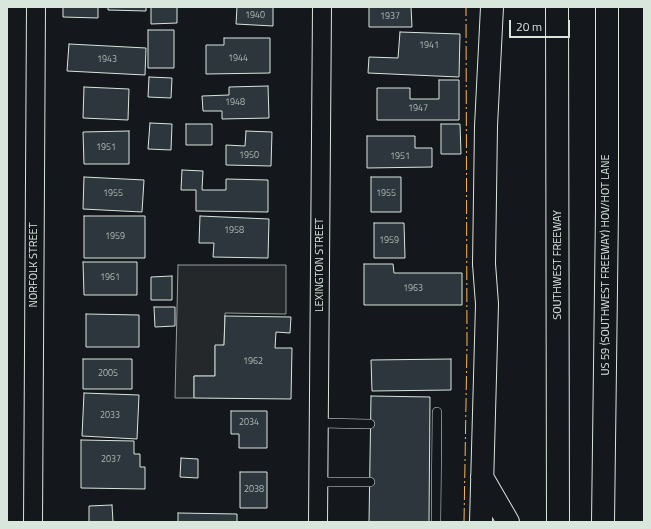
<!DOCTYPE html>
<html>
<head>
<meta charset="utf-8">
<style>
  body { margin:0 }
  #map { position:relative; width:651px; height:529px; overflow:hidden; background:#14181c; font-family:"Titillium Web",sans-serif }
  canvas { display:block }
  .frame { position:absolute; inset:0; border:8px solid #d8e6dc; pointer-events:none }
  .scale { position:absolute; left:509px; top:20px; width:61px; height:18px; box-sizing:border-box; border:2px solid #d8e6dc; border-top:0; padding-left:5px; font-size:12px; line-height:14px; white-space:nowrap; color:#d8e6dc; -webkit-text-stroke:3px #14181c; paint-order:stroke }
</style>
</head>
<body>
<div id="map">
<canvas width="651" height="529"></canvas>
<div class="frame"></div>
<div class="scale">20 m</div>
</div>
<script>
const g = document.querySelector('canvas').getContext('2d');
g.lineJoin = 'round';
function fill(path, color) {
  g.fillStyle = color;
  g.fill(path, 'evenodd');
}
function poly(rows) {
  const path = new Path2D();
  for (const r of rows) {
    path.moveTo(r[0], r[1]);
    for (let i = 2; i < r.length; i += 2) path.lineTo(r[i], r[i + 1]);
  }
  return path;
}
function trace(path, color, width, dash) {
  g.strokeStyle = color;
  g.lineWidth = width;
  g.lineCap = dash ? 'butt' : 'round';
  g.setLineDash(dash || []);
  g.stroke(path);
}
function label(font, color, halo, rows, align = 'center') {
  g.font = font + ' "Titillium Web",sans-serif';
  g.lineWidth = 3;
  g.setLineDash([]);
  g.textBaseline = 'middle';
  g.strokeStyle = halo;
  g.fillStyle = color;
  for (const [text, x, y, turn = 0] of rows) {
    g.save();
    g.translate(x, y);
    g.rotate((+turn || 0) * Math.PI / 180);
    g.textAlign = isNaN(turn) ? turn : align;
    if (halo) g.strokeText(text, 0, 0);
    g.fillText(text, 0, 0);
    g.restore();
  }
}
const parking = poly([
  [178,265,286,265,286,314,225,313,224,345,215,346,215,376,194,376,194,398,175,398,178,265]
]);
fill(parking, '#24282b');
trace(parking, '#939e99', 1);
const building = poly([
  [63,7,98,7,98,18,63,17,63,7],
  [108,7,146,7,146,11,108,10,108,7],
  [151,7,177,7,177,23,151,24,151,7],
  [237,7,273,7,273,26,236,24,237,7],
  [369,7,411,7,412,27,369,27,369,7],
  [148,30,174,30,174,68,148,68,148,30],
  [400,32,460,34,459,77,368,73,369,57,398,58,400,32],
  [224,38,270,38,270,73,206,74,206,45,224,45,224,38],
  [69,44,146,48,145,75,67,71,69,44],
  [149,77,172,78,171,98,148,97,149,77],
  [439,80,459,80,459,120,377,120,377,88,410,88,410,99,439,99,439,80],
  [268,86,269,118,222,119,222,111,203,111,202,96,229,95,229,87,268,86],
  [84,87,129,89,128,120,83,118,84,87],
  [150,123,172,124,171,150,148,149,150,123],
  [186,124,212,124,212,145,186,145,186,124],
  [441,124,460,124,461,154,441,154,441,124],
  [129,131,129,164,84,164,83,132,129,131],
  [246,131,272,132,271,166,226,165,226,145,245,146,246,131],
  [367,136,415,136,415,148,432,148,432,167,367,168,367,136],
  [182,170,203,171,202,190,226,190,226,179,268,180,268,212,196,211,196,190,181,190,182,170],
  [84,177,144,180,142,212,83,209,84,177],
  [371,177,401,177,401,212,371,212,371,177],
  [84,216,145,216,145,258,84,258,84,216],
  [200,216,269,219,268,258,213,257,214,243,199,243,200,216],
  [374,223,404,223,405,258,374,258,374,223],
  [83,262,137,262,137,295,84,295,83,262],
  [364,264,393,264,394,273,462,273,462,305,364,305,364,264],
  [172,276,172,300,151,300,151,277,172,276],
  [154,307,175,307,175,326,155,327,154,307],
  [86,314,139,315,139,347,86,347,86,314],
  [225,316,291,317,290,333,276,332,275,348,292,348,291,399,194,398,194,376,215,376,215,345,224,345,225,316],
  [83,359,132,359,132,389,83,389,83,359],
  [451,359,451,390,372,391,371,360,451,359],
  [84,393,139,395,137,439,82,436,84,393],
  [371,396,430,397,429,522,369,522,371,396],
  [231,411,267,411,267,448,239,448,239,434,231,434,231,411],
  [81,440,134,441,134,454,140,454,140,467,145,467,145,489,81,488,81,440],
  [181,458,198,459,198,478,180,477,181,458],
  [240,472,267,472,267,508,240,508,240,472],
  [112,505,113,522,89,522,89,506,112,505],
  [178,513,237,514,237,522,268,522,178,522,178,513]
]);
fill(building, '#2c363c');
trace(building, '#d8e6dc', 1);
const lane = poly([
  [319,423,370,424],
  [319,482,370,482],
  [436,522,437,412]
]);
const street = poly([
  [33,522,36,7],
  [318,522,322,7]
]);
const highway = poly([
  [557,7,558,522],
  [482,477,508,522],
  [481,522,487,304,484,264,486,126,492,7],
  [603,522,607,210,607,7]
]);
trace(lane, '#d8e6dc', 10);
trace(street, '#d8e6dc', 20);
trace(highway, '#d8e6dc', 24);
trace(lane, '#14181c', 9);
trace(street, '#14181c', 18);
trace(highway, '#14181c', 22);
trace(poly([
  [464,522,467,344,466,7]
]), '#ffb74d', 1, [14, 3, 2, 3]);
label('9px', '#adbab4', null, [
  ["1940",255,16],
  ["1937",390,17],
  ["1941",429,46],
  ["1944",238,59],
  ["1943",107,60],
  ["1948",235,103],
  ["1947",418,109],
  ["1951",106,148],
  ["1950",249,156],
  ["1951",400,157],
  ["1955",113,194],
  ["1955",386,194],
  ["1958",234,231],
  ["1959",115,237],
  ["1959",389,241],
  ["1961",110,278],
  ["1963",413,289],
  ["1962",253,362],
  ["2005",108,374],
  ["2033",110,416],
  ["2034",249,423],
  ["2037",111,460],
  ["2038",254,490]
]);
label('11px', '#d8e6dc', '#14181c', [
  ["NORFOLK STREET",34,265,-90],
  ["LEXINGTON STREET",320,265,-90],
  ["SOUTHWEST FREEWAY",558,265,-90],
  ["US 59 (SOUTHWEST FREEWAY) HOV/HOT LANE",606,265,-90]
]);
</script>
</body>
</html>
